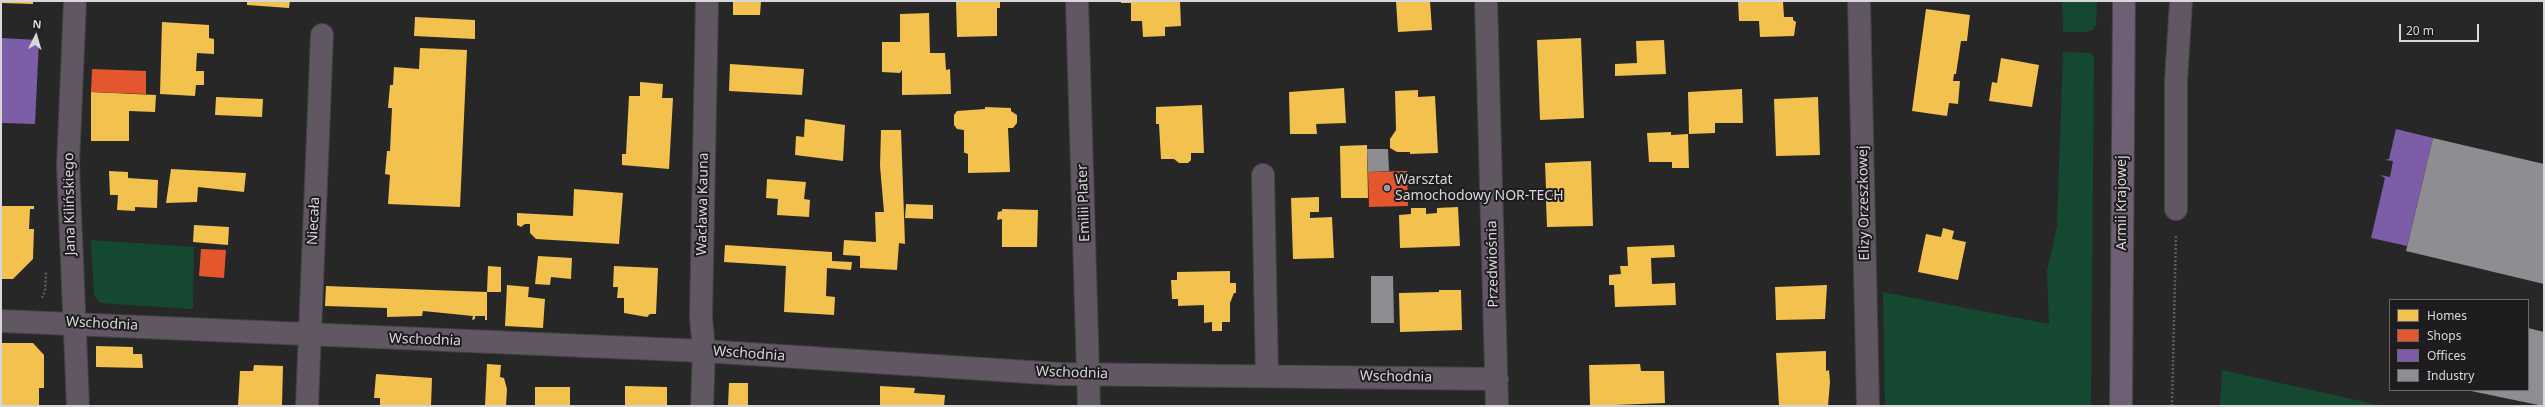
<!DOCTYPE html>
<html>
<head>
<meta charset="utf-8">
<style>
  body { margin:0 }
  #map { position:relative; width:2545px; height:407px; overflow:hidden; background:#272727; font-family:"Noto Sans",sans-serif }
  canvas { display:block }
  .frame { position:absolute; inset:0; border:2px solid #d8d7d9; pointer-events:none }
  .legend { position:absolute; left:2389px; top:299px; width:140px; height:92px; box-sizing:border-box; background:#1e1c1f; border:1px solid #686769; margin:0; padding:5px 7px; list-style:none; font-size:12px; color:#d8d7d9 }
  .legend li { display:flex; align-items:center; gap:8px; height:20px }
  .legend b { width:20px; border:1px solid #686769 }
  .north { position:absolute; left:16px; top:16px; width:40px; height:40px; -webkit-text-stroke:3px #1e1c1f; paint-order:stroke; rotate:5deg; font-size:11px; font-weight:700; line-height:16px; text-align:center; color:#d8d7d9 }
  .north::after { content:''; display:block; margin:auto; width:14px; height:18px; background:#d8d7d9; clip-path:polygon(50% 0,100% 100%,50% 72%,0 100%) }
  .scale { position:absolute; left:2399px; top:24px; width:80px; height:18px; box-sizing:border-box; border:2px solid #d8d7d9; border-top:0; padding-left:5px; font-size:12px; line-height:14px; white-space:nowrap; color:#d8d7d9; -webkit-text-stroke:3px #1e1c1f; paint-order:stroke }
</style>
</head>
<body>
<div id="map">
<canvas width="2545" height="407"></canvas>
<div class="frame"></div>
<ul class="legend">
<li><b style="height:11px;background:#f2c14e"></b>Homes</li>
<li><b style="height:11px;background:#e4572e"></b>Shops</li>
<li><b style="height:11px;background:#7b5ea7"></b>Offices</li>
<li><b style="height:11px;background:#8d8d92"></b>Industry</li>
</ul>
<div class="north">N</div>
<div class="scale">20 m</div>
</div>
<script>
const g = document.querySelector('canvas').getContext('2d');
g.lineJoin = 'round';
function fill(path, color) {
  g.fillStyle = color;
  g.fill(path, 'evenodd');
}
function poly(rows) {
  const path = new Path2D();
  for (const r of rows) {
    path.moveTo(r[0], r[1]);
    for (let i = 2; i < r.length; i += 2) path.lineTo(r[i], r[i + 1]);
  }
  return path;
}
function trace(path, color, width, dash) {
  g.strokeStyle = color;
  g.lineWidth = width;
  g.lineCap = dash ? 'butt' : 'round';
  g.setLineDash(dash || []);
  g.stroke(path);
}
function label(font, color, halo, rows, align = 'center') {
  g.font = font + ' "Noto Sans",sans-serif';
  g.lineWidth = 4;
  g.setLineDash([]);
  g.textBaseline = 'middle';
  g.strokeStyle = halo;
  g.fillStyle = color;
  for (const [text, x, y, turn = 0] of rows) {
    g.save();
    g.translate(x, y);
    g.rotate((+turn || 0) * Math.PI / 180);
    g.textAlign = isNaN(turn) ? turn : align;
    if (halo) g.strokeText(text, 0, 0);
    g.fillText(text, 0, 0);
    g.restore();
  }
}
fill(poly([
  [2062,1,2097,1,2096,25,2092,30,2086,32,2063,32],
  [2063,52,2089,53,2094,56,2091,406,1885,406,1883,292,2049,324,2047,271,2057,226],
  [91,240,194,247,193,309,100,303,94,295],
  [2222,370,2383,406,2220,406]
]), '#154831');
fill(poly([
  [1,1,33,1,33,4,1,3],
  [247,1,290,1,289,8,247,5],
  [733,1,761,1,760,15,733,15],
  [956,1,1000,1,1000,8,997,8,997,36,957,37],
  [1121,1,1180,1,1181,26,1165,27,1165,36,1143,37,1142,21,1131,21,1131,3,1121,3],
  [1396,1,1430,1,1432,30,1398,32],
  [1738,1,1783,1,1784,17,1793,17,1793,20,1796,22,1794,36,1760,37,1759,21,1739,21],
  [1926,9,1970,15,1967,41,1961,41,1956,74,1954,74,1953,81,1960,81,1958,104,1949,103,1947,116,1912,111],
  [929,13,930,53,945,53,946,70,950,69,951,94,902,95,902,70,900,73,882,72,882,42,900,42,900,14],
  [415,17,475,20,475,39,414,36],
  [162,22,209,25,209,38,214,39,214,54,197,53,196,71,204,71,204,85,196,85,195,96,160,94],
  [1581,38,1584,118,1540,120,1537,40],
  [1664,40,1666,74,1615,76,1615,64,1637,63,1636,41],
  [420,48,467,50,460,207,388,204,390,175,385,174,387,151,390,151,392,108,388,108,390,85,393,85,394,67,419,69],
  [2001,58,2039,65,2032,107,1989,101,1992,82,1997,83],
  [730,64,804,69,802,95,729,91],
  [640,82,663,84,662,98,673,98,669,169,622,165,622,154,626,154,629,96,640,96],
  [1344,88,1346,123,1316,124,1317,134,1290,134,1289,92],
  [1742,89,1743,123,1715,123,1715,133,1689,134,1688,92],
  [1418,90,1418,97,1435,96,1438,153,1410,154,1410,152,1397,152,1390,148,1390,139,1396,130,1395,91],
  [91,92,156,95,155,112,129,111,129,141,91,141],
  [216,97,263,99,262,117,215,115],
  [1818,97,1820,155,1776,156,1774,99],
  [1202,105,1204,153,1191,153,1191,160,1188,163,1179,163,1174,159,1161,159,1159,124,1156,124,1156,107],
  [985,107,1011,108,1011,111,1017,115,1017,123,1013,128,1008,128,1010,172,968,173,968,154,963,152,964,152,964,130,957,129,954,125,954,115,957,111,985,109],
  [805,119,845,125,843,161,795,155,796,136,804,137],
  [881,130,901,130,905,244,899,243,897,270,860,268,860,256,843,255,844,240,876,242,875,212,884,212,880,166],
  [1671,132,1671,135,1688,134,1689,168,1672,168,1672,162,1649,162,1647,133],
  [1367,145,1368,198,1341,198,1340,146],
  [1591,161,1593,226,1547,227,1546,201,1552,196,1552,192,1546,188,1545,163],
  [171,169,246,173,244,192,198,187,197,202,166,203],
  [109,171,128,172,128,178,158,180,157,208,135,207,135,211,117,210,118,195,110,195],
  [767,179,806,182,804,199,810,200,809,217,777,215,778,199,766,198],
  [574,189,623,193,619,244,536,239,530,233,530,224,525,224,521,227,517,225,517,213,573,216],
  [1319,197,1319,212,1310,212,1310,218,1332,217,1334,258,1293,259,1291,198],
  [906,204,933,205,933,219,905,218],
  [1,206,34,206,34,209,30,209,29,229,34,229,33,259,13,279,1,279],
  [1458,207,1460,246,1400,248,1399,215,1411,214,1411,208,1426,208,1426,214,1437,213,1437,208],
  [1002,209,1038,210,1037,247,1002,247,1002,219,997,220,998,212,1002,211],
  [194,225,229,227,228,245,193,242],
  [1943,228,1954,231,1952,239,1966,242,1958,280,1918,272,1926,234,1941,237],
  [725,245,832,252,832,261,852,262,851,270,827,268,826,296,835,297,834,315,784,312,786,266,724,262],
  [1674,245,1675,257,1651,258,1652,284,1675,283,1676,305,1615,307,1614,285,1609,285,1609,275,1621,274,1620,266,1628,266,1627,247],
  [538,256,572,258,571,279,551,277,550,285,535,284],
  [488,266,501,267,501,292,487,292],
  [614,266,658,268,656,314,650,314,647,317,624,313,624,298,617,298,618,287,613,287],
  [1230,271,1230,283,1236,283,1236,293,1234,293,1230,303,1230,322,1222,322,1222,331,1212,331,1212,322,1204,323,1204,305,1178,306,1178,299,1172,299,1171,280,1177,280,1177,272],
  [507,285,529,287,528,297,545,299,543,328,505,326],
  [1827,285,1825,319,1776,320,1775,287],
  [326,286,487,292,487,320,485,320,485,316,475,316,475,319,472,320,473,316,423,311,422,316,387,317,387,308,325,306],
  [1439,290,1461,290,1462,330,1400,332,1399,293,1439,292],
  [1,343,33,343,44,355,44,388,39,388,39,406,1,406],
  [96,346,133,347,133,354,142,354,143,368,96,367],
  [1826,351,1826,371,1829,370,1830,382,1828,406,1779,406,1776,353],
  [487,364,501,365,500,377,504,378,507,389,506,406,485,406],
  [1640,364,1641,371,1664,371,1665,403,1590,406,1589,365],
  [254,365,283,366,282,406,238,406,240,371,253,371],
  [376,374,432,378,431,406,380,406,380,398,374,398],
  [729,383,748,383,748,406,728,406],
  [625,386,667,387,667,406,625,406],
  [880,386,915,388,914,393,945,395,944,406,880,406],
  [535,387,570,387,570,406,535,406]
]), '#f2c14e');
fill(poly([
  [92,69,146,71,146,94,91,92],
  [1407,171,1408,206,1369,207,1368,172],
  [201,249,226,250,224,278,199,276]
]), '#e4572e');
fill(poly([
  [1,38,39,40,35,124,1,123],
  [2396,129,2433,138,2407,246,2371,238,2385,178,2380,175,2390,177,2393,161,2385,160,2389,159]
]), '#7b5ea7');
fill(poly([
  [2433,138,2544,164,2544,284,2406,251],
  [1367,149,1388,149,1389,171,1368,172],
  [1371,276,1393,276,1394,323,1371,323],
  [2528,328,2544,332,2543,406,2471,391,2528,390]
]), '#8d8d92');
const minor = poly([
  [75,1,68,165,78,406],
  [1077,1,1089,406],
  [1486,1,1497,406],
  [1859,1,1868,406],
  [1263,175,1267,376],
  [2176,209,2176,81,2181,1],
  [1,321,704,351,1060,374,1497,379],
  [307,406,322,35],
  [702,406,704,351,701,317,707,1]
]);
const major = poly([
  [2121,406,2124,1]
]);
trace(minor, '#434343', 24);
trace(major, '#434343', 24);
trace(poly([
  [42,298,45,291,46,272],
  [2172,406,2176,234]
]), '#5e5961', 2.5, [2, 2]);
trace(minor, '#605763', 22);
trace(major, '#6e5f74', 22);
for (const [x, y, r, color] of [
  [1387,188,4,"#9a999b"]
]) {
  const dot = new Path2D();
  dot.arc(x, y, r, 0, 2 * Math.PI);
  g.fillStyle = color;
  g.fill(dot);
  trace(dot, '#1e1c1f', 1.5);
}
label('14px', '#d8d7d9', '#1e1c1f', [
  ["Warsztat",1395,180],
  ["Samochodowy NOR-TECH",1395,196]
], 'left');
label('14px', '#d8d7d9', '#1e1c1f', [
  ["Emilii Plater",1084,203,-92],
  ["Elizy Orzeszkowej",1864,203,-91],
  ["Armii Krajowej",2122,203,-90],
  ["Jana Kilińskiego",70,204,-91],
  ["Wacława Kauna",703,204,-89],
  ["Niecała",314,221,-87],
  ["Przedwiośnia",1493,264,-91],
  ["Wschodnia",102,324,3],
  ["Wschodnia",425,340,2],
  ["Wschodnia",749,354,4],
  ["Wschodnia",1072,373,2],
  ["Wschodnia",1396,377,1]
]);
</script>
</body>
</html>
